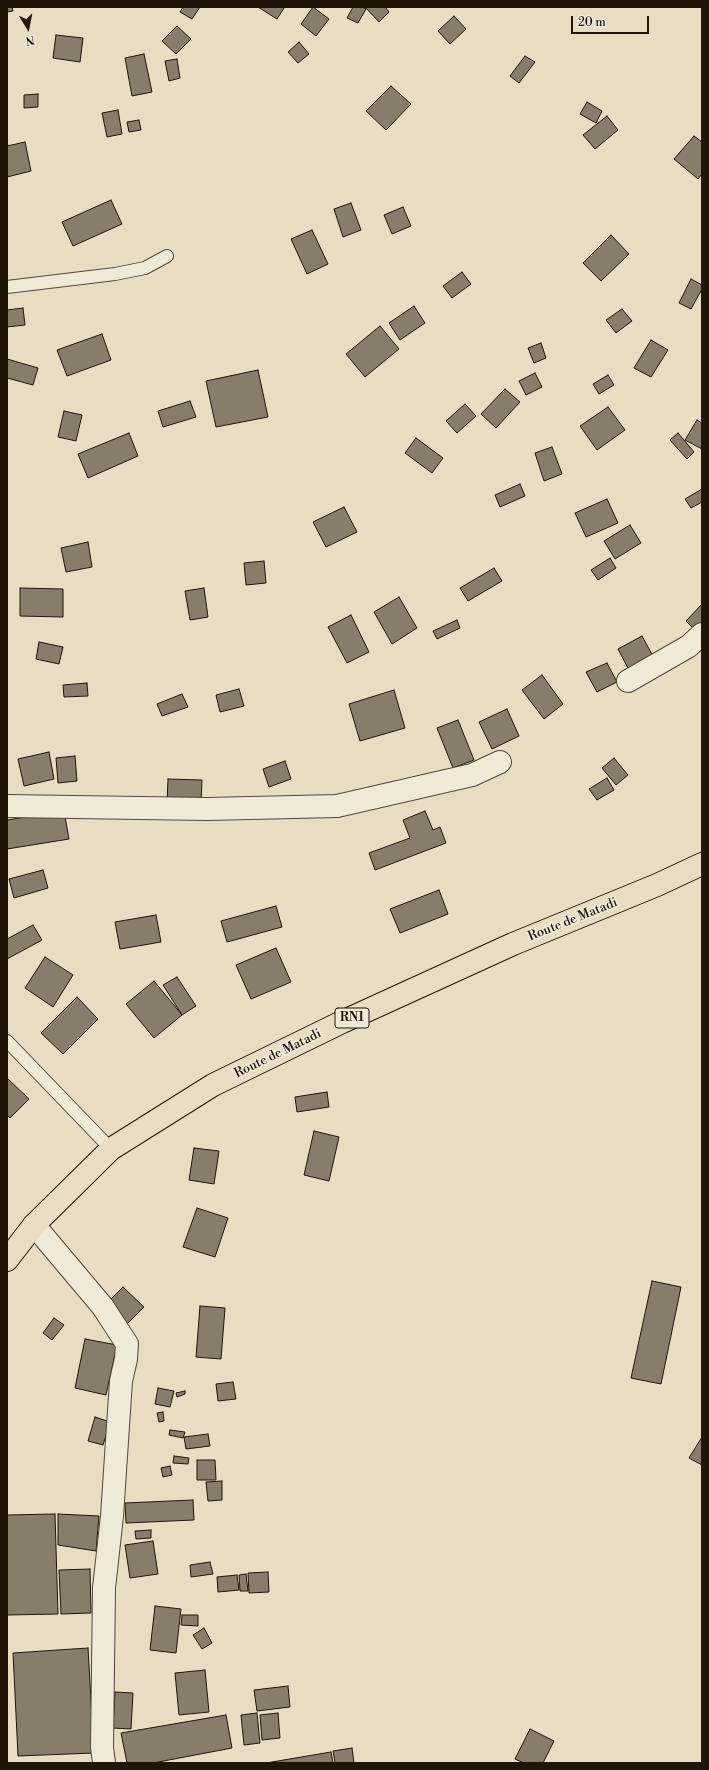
<!DOCTYPE html>
<html>
<head>
<meta charset="utf-8">
<style>
  body { margin:0 }
  #map { position:relative; width:709px; height:1770px; overflow:hidden; background:#e8ddc3; font-family:"Libre Bodoni",serif }
  canvas { display:block }
  .frame { position:absolute; inset:0; border:8px solid #211409; pointer-events:none }
  .north { position:absolute; left:8px; top:8px; width:40px; height:40px; -webkit-text-stroke:3px #f0e9d8; paint-order:stroke; rotate:170deg; font-size:11px; font-weight:700; line-height:16px; text-align:center; color:#211409 }
  .north::after { content:''; display:block; margin:auto; width:14px; height:18px; background:#211409; clip-path:polygon(50% 0,100% 100%,50% 72%,0 100%) }
  .scale { position:absolute; left:571px; top:16px; width:78px; height:18px; box-sizing:border-box; border:2px solid #211409; border-top:0; padding-left:5px; font-size:12px; line-height:14px; white-space:nowrap; color:#211409; -webkit-text-stroke:3px #f0e9d8; paint-order:stroke }
</style>
</head>
<body>
<div id="map">
<canvas width="709" height="1770"></canvas>
<div class="frame"></div>
<div class="north">N</div>
<div class="scale">20 m</div>
</div>
<script>
const g = document.querySelector('canvas').getContext('2d');
g.lineJoin = 'round';
function fill(path, color) {
  g.fillStyle = color;
  g.fill(path, 'evenodd');
}
function poly(rows) {
  const path = new Path2D();
  for (const r of rows) {
    path.moveTo(r[0], r[1]);
    for (let i = 2; i < r.length; i += 2) path.lineTo(r[i], r[i + 1]);
  }
  return path;
}
function trace(path, color, width, dash) {
  g.strokeStyle = color;
  g.lineWidth = width;
  g.lineCap = dash ? 'butt' : 'round';
  g.setLineDash(dash || []);
  g.stroke(path);
}
function label(font, color, halo, rows, align = 'center') {
  g.font = font + ' "Libre Bodoni",serif';
  g.lineWidth = 3.5;
  g.setLineDash([]);
  g.textBaseline = 'middle';
  g.strokeStyle = halo;
  g.fillStyle = color;
  for (const [text, x, y, turn = 0] of rows) {
    g.save();
    g.translate(x, y);
    g.rotate((+turn || 0) * Math.PI / 180);
    g.textAlign = isNaN(turn) ? turn : align;
    if (halo) g.strokeText(text, 0, 0);
    g.fillText(text, 0, 0);
    g.restore();
  }
}
const building = poly([
  [7,7,12,7,13,11,7,12,7,7],
  [183,7,200,7,192,19,180,12,183,7],
  [258,7,282,7,284,8,277,19,258,7],
  [313,7,329,19,316,36,301,24,313,7],
  [353,7,362,7,366,9,358,23,347,18,353,7],
  [365,7,385,7,389,12,379,22,365,7],
  [454,16,466,29,450,44,438,31,454,16],
  [177,26,191,39,176,54,162,41,177,26],
  [56,35,83,38,80,62,53,58,56,35],
  [299,42,309,54,298,63,288,52,299,42],
  [144,54,152,92,132,96,125,58,144,54],
  [525,56,535,62,519,83,510,76,525,56],
  [177,59,180,78,169,81,165,61,177,59],
  [391,86,411,104,386,130,366,111,391,86],
  [38,94,38,107,24,108,24,95,38,94],
  [587,102,602,111,596,123,580,114,587,102],
  [118,110,122,134,107,137,102,113,118,110],
  [607,116,618,130,595,149,583,135,607,116],
  [139,120,141,130,129,132,127,122,139,120],
  [694,136,702,142,702,174,698,179,674,159,694,136],
  [25,142,31,171,7,177,7,146,25,142],
  [111,200,122,224,73,246,62,222,111,200],
  [351,203,361,230,343,237,334,209,351,203],
  [403,207,411,226,392,234,384,215,403,207],
  [312,230,328,264,307,274,291,239,312,230],
  [611,235,629,254,601,281,583,263,611,235],
  [462,272,471,284,452,298,443,286,462,272],
  [691,279,702,285,702,289,691,309,679,303,691,279],
  [414,306,425,323,400,340,389,323,414,306],
  [23,308,25,325,7,327,7,310,23,308],
  [622,309,632,321,616,333,606,320,622,309],
  [380,326,399,349,365,377,346,354,380,326],
  [102,334,111,360,67,376,57,350,102,334],
  [651,340,668,350,651,377,634,368,651,340],
  [541,343,546,358,534,363,528,348,541,343],
  [7,359,38,368,33,385,7,378,7,359],
  [258,370,268,417,216,427,206,381,258,370],
  [535,373,542,387,526,395,519,381,535,373],
  [608,375,614,385,599,394,593,384,608,375],
  [505,389,520,402,496,428,481,414,505,389],
  [190,401,196,417,163,427,158,411,190,401],
  [465,404,476,416,457,433,446,421,465,404],
  [608,407,625,430,597,450,580,426,608,407],
  [64,411,82,415,76,441,58,437,64,411],
  [697,420,702,423,702,449,685,440,697,420],
  [129,433,138,456,88,478,78,454,129,433],
  [678,433,694,452,687,459,670,440,678,433],
  [416,438,443,458,432,473,405,453,416,438],
  [552,447,562,474,544,481,535,453,552,447],
  [520,484,525,496,500,507,495,495,520,484],
  [702,489,702,502,691,508,685,499,702,489],
  [607,499,618,523,586,537,575,513,607,499],
  [344,507,357,532,326,547,313,522,344,507],
  [630,525,641,543,615,559,604,541,630,525],
  [88,542,92,567,66,572,61,548,88,542],
  [610,558,616,568,598,580,591,570,610,558],
  [264,561,266,583,246,585,244,563,264,561],
  [494,568,502,581,468,601,460,588,494,568],
  [20,588,63,589,63,617,20,616,20,588],
  [204,588,208,617,190,620,185,591,204,588],
  [399,597,417,628,392,644,374,612,399,597],
  [702,604,702,622,695,630,686,621,702,604],
  [351,615,369,652,347,663,328,627,351,615],
  [457,620,460,628,437,639,433,631,457,620],
  [642,636,654,658,629,670,618,649,642,636],
  [39,642,63,647,59,664,36,659,39,642],
  [607,663,617,682,597,692,586,672,607,663],
  [542,675,563,704,544,719,522,690,542,675],
  [87,683,88,696,64,697,63,685,87,683],
  [239,689,244,706,220,712,216,695,239,689],
  [394,690,405,728,360,741,349,704,394,690],
  [182,694,188,707,162,716,157,704,182,694],
  [507,709,519,736,492,749,479,722,507,709],
  [458,720,474,760,453,768,437,728,458,720],
  [49,752,54,779,24,786,18,759,49,752],
  [75,756,77,781,58,783,56,758,75,756],
  [614,758,628,775,616,785,602,768,614,758],
  [285,761,291,779,269,787,263,769,285,761],
  [607,778,614,790,597,800,589,789,607,778],
  [168,779,202,780,201,804,167,803,168,779],
  [64,811,69,839,7,849,7,820,64,811],
  [425,811,433,830,440,827,446,843,375,870,369,853,410,838,403,820,425,811],
  [43,870,48,888,14,898,9,879,43,870],
  [439,890,448,914,400,933,390,909,439,890],
  [276,906,282,927,227,942,221,921,276,906],
  [156,915,161,942,120,949,115,922,156,915],
  [33,925,42,940,7,959,7,939,33,925],
  [276,948,291,982,251,999,236,965,276,948],
  [45,957,73,975,53,1007,25,988,45,957],
  [177,977,196,1006,182,1015,163,985,177,977],
  [154,981,182,1015,154,1038,126,1004,154,981],
  [77,997,98,1019,63,1054,41,1033,77,997],
  [7,1078,29,1099,10,1118,7,1115,7,1078],
  [327,1092,329,1107,297,1112,295,1097,327,1092],
  [314,1131,339,1137,329,1181,304,1175,314,1131],
  [194,1148,219,1151,214,1184,189,1180,194,1148],
  [197,1208,228,1218,215,1257,183,1247,197,1208],
  [652,1281,681,1287,661,1384,631,1378,652,1281],
  [123,1287,144,1307,125,1326,104,1306,123,1287],
  [200,1306,225,1308,221,1359,196,1357,200,1306],
  [54,1318,64,1325,52,1340,43,1333,54,1318],
  [85,1339,117,1345,106,1395,75,1388,85,1339],
  [233,1382,236,1399,218,1401,216,1384,233,1382],
  [158,1388,174,1391,170,1407,155,1404,158,1388],
  [185,1391,185,1394,177,1397,176,1393,185,1391],
  [163,1412,164,1421,159,1422,157,1413,163,1412],
  [95,1417,110,1422,103,1445,88,1441,95,1417],
  [170,1430,185,1432,183,1438,169,1435,170,1430],
  [208,1434,210,1446,186,1449,184,1437,208,1434],
  [702,1437,702,1465,689,1458,702,1437],
  [174,1456,189,1458,188,1464,173,1463,174,1456],
  [197,1460,215,1460,216,1480,197,1480,197,1460],
  [170,1466,172,1475,163,1477,161,1468,170,1466],
  [222,1481,222,1500,208,1501,206,1482,222,1481],
  [193,1500,194,1520,126,1523,125,1503,193,1500],
  [55,1514,58,1614,7,1615,7,1515,55,1514],
  [58,1514,99,1516,96,1551,58,1545,58,1514],
  [151,1530,151,1538,136,1539,135,1531,151,1530],
  [153,1541,158,1574,130,1578,125,1545,153,1541],
  [210,1562,213,1574,191,1577,190,1565,210,1562],
  [90,1569,91,1613,61,1614,59,1570,90,1569],
  [268,1572,269,1592,249,1593,248,1573,268,1572],
  [246,1574,248,1591,240,1591,239,1575,246,1574],
  [237,1575,239,1590,218,1592,217,1577,237,1575],
  [155,1606,181,1609,176,1653,150,1650,155,1606],
  [182,1615,198,1615,198,1626,181,1625,182,1615],
  [204,1628,212,1643,202,1649,193,1635,204,1628],
  [88,1648,94,1753,18,1756,13,1653,88,1648],
  [205,1670,209,1712,179,1715,175,1673,205,1670],
  [288,1686,290,1707,257,1711,254,1690,288,1686],
  [115,1692,133,1693,131,1729,113,1728,115,1692],
  [257,1713,260,1743,244,1745,241,1715,257,1713],
  [278,1713,280,1738,262,1740,260,1715,278,1713],
  [226,1715,232,1748,153,1763,127,1763,121,1733,226,1715],
  [530,1729,554,1741,543,1763,524,1763,515,1759,530,1729],
  [352,1748,354,1763,335,1763,333,1751,352,1748],
  [331,1752,333,1763,266,1763,331,1752]
]);
fill(building, '#887d6a');
trace(building, '#211409', 1);
const lane = poly([
  [7,287,115,274,145,268,167,256],
  [7,1041,111,1149]
]);
const street = poly([
  [628,681,689,646,702,634],
  [7,806,207,809,337,806,472,775,500,762],
  [34,1225,103,1307,127,1344,126,1359,121,1381,112,1516,104,1588,102,1747,104,1763]
]);
const highway = poly([
  [7,1260,34,1225,111,1149,213,1085,342,1022,513,944,657,885,702,864]
]);
trace(lane, '#534638', 14);
trace(street, '#534638', 24);
trace(highway, '#211409', 24);
trace(lane, '#f0e9d8', 12);
trace(street, '#f0e9d8', 22);
trace(highway, '#e8ddc3', 22);
for (const [x, y, w] of [
  [352,1018,34]
]) {
  const box = new Path2D();
  box.roundRect(x - w / 2, y - 10, w, 20, 3);
  g.fillStyle = '#f0e9d8';
  g.fill(box);
  trace(box, '#211409', 1);
}
label('bold 12px', '#211409', null, [
  ["RN1",352,1018]
]);
label('13px', '#211409', '#f0e9d8', [
  ["Route de Matadi",573,920,-22],
  ["Route de Matadi",278,1054,-26]
]);
</script>
</body>
</html>
